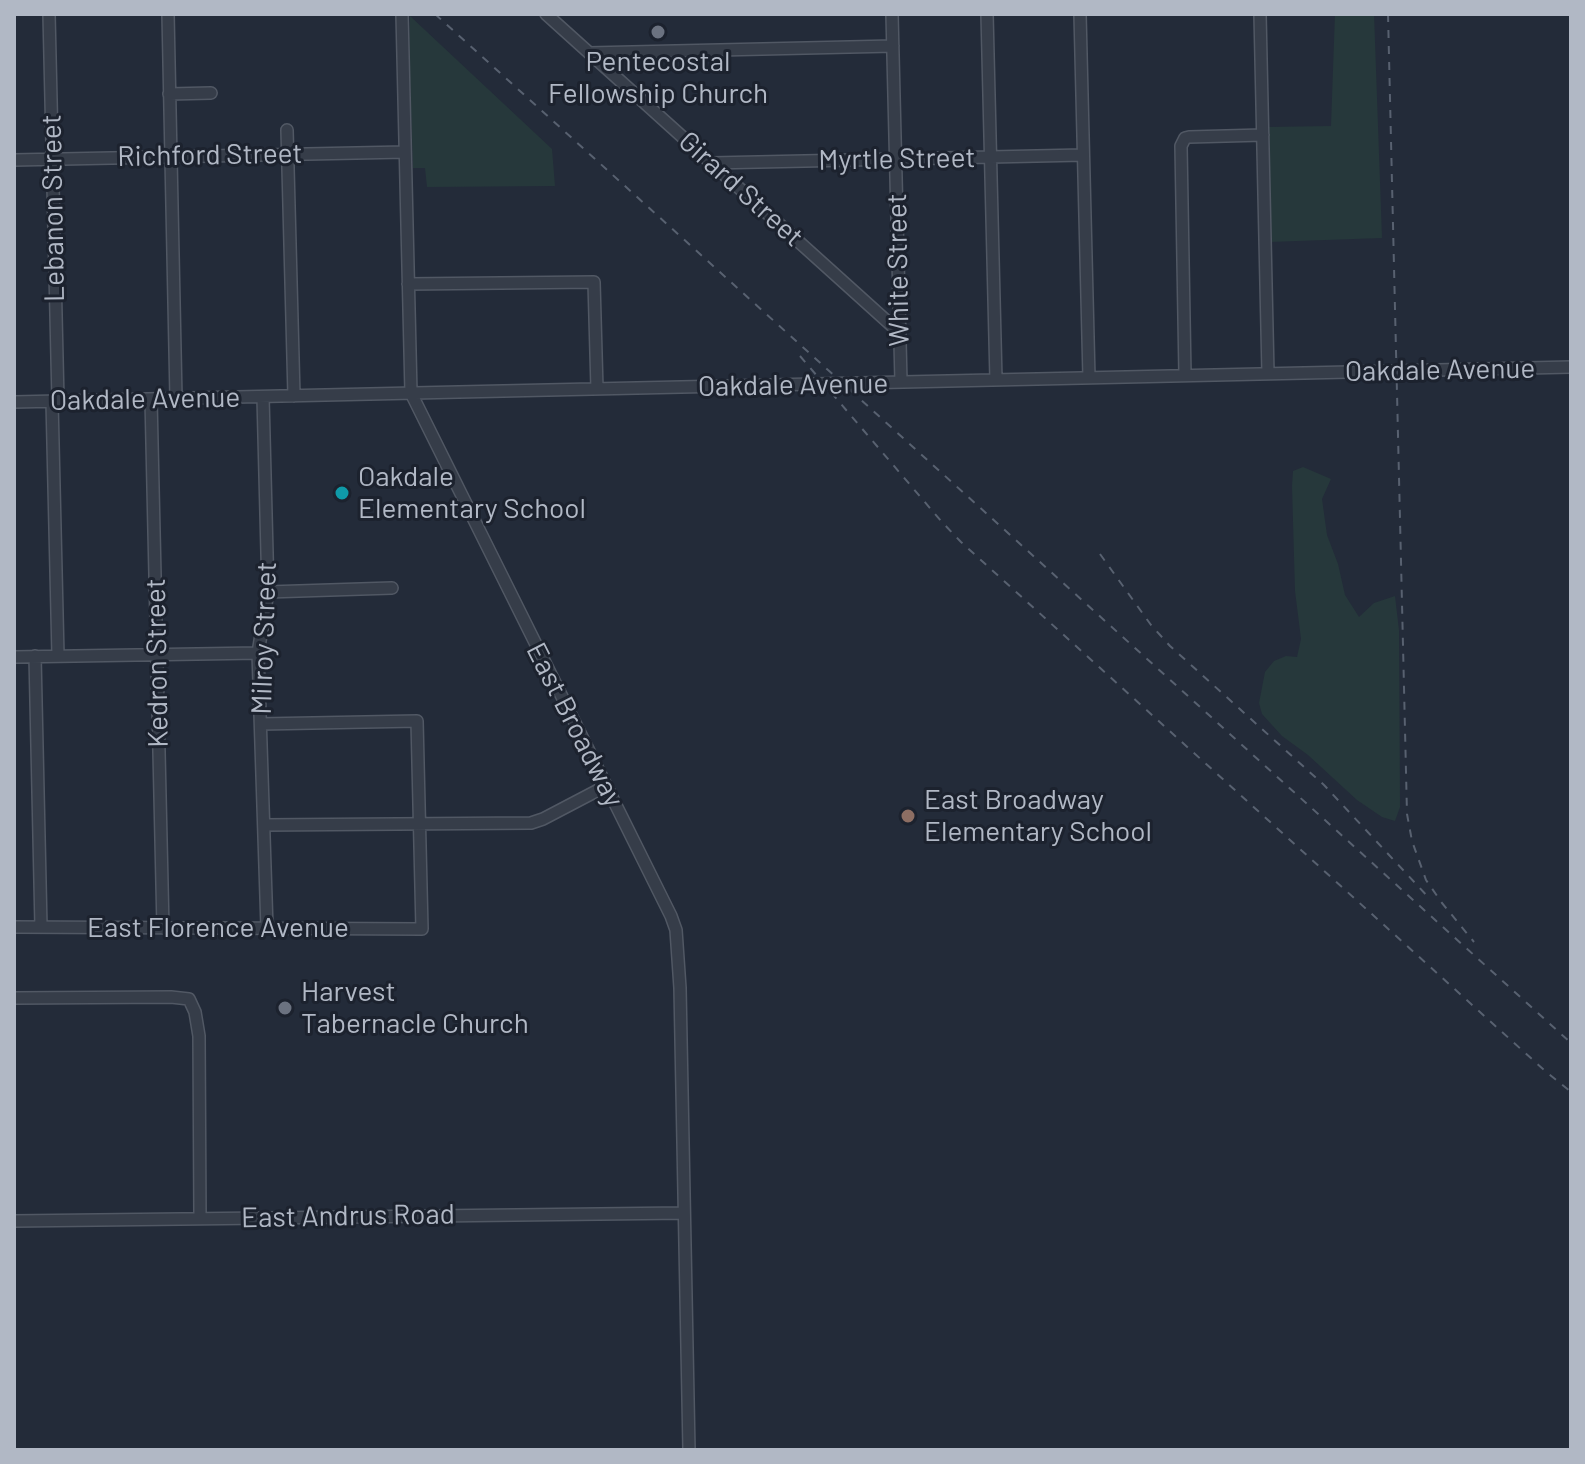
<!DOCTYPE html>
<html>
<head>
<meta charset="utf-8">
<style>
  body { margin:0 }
  #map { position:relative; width:1585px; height:1464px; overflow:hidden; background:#232b39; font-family:Barlow,sans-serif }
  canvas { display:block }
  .frame { position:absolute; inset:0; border:16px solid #b1b8c5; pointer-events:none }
</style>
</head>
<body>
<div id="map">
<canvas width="1585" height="1464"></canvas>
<div class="frame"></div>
</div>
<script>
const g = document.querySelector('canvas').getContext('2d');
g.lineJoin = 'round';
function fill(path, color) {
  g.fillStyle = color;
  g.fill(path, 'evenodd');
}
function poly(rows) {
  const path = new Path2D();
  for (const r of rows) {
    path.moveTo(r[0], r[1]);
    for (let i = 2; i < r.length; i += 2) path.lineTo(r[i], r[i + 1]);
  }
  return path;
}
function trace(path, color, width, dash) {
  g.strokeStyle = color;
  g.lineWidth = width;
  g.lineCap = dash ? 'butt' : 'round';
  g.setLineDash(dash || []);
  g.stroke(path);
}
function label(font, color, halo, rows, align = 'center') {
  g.font = font + ' Barlow,sans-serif';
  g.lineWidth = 6;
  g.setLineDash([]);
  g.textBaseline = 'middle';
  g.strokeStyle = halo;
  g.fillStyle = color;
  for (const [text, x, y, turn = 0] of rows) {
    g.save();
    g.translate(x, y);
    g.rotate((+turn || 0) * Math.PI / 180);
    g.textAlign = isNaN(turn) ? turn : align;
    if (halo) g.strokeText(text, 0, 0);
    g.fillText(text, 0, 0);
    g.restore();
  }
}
fill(poly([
  [1335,14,1374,14,1382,238,1269,242,1268,127,1331,126],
  [410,16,552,149,555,186,427,187,425,168,413,168,409,51],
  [1303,467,1331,479,1322,499,1327,535,1338,564,1345,595,1359,617,1374,603,1395,596,1399,630,1400,807,1395,821,1382,817,1357,800,1308,755,1282,736,1262,714,1259,703,1265,672,1274,661,1286,656,1297,657,1301,639,1295,591,1292,486,1293,471]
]), '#26383b');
const minor = poly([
  [49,14,58,401],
  [168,14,176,398],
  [402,14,411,393,671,916,676,930,680,988,689,1450],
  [546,14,900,333],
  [892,14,901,382],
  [987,14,996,380],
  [1080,14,1089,378],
  [1260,14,1268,374],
  [589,53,893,46],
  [169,94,211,93],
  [287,130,294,396],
  [14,160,405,152],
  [712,163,1083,155],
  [408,284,594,282,597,389],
  [1185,375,1181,146,1185,138,1189,137,1263,135],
  [263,397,268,592,258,653,267,928],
  [151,399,163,928],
  [52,401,58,656],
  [14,402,1571,367],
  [268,592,392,588],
  [35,656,41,927],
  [14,657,258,653],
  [264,825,531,823,543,819,606,786],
  [14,927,422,929,417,721,261,724],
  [14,998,171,997,189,999,195,1012,199,1036,200,1218],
  [14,1221,683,1213]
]);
trace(minor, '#515864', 14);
trace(minor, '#363d49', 11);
trace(poly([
  [435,14,1571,1043],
  [1388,14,1407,814,1412,841,1426,880,1442,903,1474,942],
  [800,356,941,521,961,542,1544,1070,1571,1092],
  [1100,554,1151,625,1170,646,1324,785,1430,899]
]), '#586170', 2, [8, 8]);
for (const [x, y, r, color] of [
  [658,32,8,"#6b7280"],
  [342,493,8,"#0f9aa8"],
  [908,816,8,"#8d6e63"],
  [285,1008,8,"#6b7280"]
]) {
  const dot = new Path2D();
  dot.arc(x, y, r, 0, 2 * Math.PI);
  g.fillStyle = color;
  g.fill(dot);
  trace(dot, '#1c222e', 3);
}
label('28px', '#b1b8c5', '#1c222e', [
  ["Pentecostal",658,62,"center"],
  ["Fellowship Church",658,94,"center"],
  ["Oakdale",358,477],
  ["Elementary School",358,509],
  ["East Broadway",924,800],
  ["Elementary School",924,832],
  ["Harvest",301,992],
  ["Tabernacle Church",301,1024]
], 'left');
label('28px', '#b1b8c5', '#1c222e', [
  ["Richford Street",210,155,-1],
  ["Myrtle Street",897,159,-1],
  ["Girard Street",741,189,42],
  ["Lebanon Street",53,208,-91],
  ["White Street",898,270,-91],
  ["Oakdale Avenue",1440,370,-1],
  ["Oakdale Avenue",793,385,-1],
  ["Oakdale Avenue",145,399,-1],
  ["Milroy Street",264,638,-88],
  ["Kedron Street",157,663,-91],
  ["East Broadway",575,725,63],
  ["East Florence Avenue",218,928],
  ["East Andrus Road",348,1216,-1]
]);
</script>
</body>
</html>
